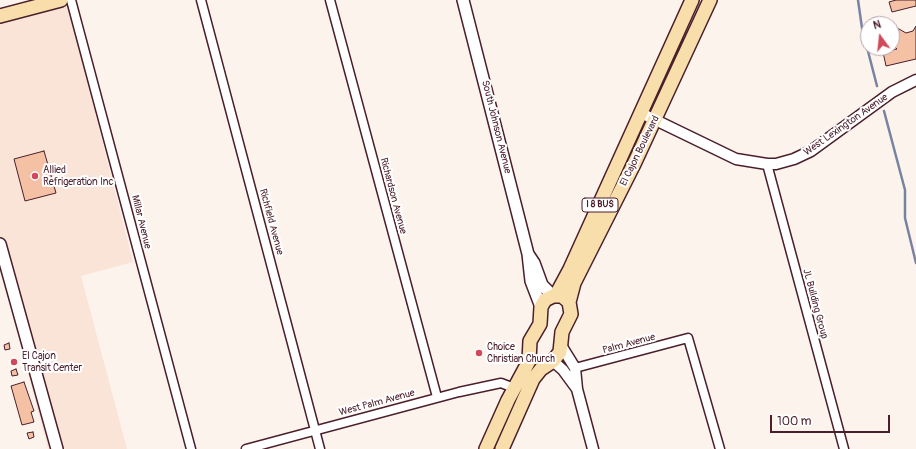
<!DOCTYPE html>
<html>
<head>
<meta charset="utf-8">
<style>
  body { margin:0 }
  #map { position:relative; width:916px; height:449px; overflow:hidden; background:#fdf3ed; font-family:Pangolin,sans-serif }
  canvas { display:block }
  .north { position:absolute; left:860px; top:16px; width:40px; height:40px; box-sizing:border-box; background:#fff; border:1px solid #b7a5aa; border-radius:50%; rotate:345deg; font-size:11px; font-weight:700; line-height:16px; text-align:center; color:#4a1f2b }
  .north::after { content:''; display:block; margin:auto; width:14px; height:18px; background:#d1495b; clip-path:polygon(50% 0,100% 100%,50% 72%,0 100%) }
  .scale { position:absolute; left:770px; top:415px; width:120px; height:18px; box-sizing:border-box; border:2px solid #4a1f2b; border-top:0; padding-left:5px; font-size:12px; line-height:14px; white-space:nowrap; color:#4a1f2b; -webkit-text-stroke:3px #fff; paint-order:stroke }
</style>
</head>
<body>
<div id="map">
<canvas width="916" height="449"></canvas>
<div class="north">N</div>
<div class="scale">100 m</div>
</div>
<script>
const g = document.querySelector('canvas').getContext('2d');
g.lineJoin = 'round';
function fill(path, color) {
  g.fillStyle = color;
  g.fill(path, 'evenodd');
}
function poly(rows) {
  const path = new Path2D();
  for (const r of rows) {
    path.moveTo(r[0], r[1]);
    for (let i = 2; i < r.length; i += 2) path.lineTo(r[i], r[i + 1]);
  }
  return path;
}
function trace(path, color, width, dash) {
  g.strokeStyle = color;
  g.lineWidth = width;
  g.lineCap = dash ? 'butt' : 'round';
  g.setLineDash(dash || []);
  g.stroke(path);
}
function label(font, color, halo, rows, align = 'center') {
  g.font = font + ' Pangolin,sans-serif';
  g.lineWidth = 4;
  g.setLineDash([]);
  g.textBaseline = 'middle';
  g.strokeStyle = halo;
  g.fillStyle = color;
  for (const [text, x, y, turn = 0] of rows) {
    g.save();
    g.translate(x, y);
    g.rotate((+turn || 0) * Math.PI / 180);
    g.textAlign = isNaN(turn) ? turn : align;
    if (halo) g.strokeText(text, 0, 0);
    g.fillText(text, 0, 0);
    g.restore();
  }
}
fill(poly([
  [67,2,133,262,81,276,127,449,48,449,0,268,0,21]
]), '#fae4d7');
trace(poly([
  [858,0,862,28,877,86],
  [884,111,905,190,905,218,916,263]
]), '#7883a2', 2.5);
const building = poly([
  [896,0,916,0,916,6,892,12,889,2,896,0],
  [892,25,906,33,913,31,916,26,916,59,886,66,883,52,897,49,892,45,892,25],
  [44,151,56,193,25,201,14,159,44,151],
  [9,343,10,349,5,350,4,345,9,343],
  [16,369,18,375,12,376,11,371,16,369],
  [24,382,34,411,31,412,34,422,22,425,11,386,24,382],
  [33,432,34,437,29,439,27,433,33,432]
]);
fill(building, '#f4c1a5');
trace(building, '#4a1f2b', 1);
const minor = poly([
  [71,0,191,449],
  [201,0,320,449],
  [330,0,437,397],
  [767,164,844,449],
  [575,368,688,338,720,449],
  [246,449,459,392,501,383,514,388]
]);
const tertiary = poly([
  [641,113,736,159,767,164,776,164,794,159,811,151,892,92,916,80],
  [553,361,563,370,577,389,575,368,562,347],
  [577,389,593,449]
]);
const secondary = poly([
  [463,0,528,254],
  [0,244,57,449],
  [541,307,531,281,528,254,534,263,542,285,553,296]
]);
const primary = poly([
  [0,16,61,0],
  [556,295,570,269,692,0],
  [569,302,574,283,634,164,710,0],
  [486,449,508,400,529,361,530,341,540,324,541,307,545,300,553,296,562,296,569,302,571,314,562,332,560,352,553,361,541,369,533,379,502,449]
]);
trace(minor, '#4a1f2b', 11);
trace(tertiary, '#4a1f2b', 13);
trace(secondary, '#4a1f2b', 14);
trace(primary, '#4a1f2b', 16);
trace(minor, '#fff', 8);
trace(tertiary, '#fff', 10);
trace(secondary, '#fff', 11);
trace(primary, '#f8deab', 13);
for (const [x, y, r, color] of [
  [35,176,4,"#d1495b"],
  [479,353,4,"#d1495b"],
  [14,362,4,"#d1495b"]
]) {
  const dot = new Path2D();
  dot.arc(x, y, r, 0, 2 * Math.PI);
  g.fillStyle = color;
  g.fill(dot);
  trace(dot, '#fff', 1.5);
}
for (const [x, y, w] of [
  [600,205,36]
]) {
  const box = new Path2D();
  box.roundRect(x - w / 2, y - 7, w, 14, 3);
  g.fillStyle = '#fff';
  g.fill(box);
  trace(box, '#4a1f2b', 1);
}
label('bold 9px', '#4a1f2b', null, [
  ["I 8 BUS",600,205]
]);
label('10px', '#4a1f2b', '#fff', [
  ["West Lexington Avenue",846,125,-35],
  ["South Johnson Avenue",496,127,76],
  ["El Cajon Boulevard",640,151,-64],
  ["Richardson Avenue",393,196,75],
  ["Millar Avenue",141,222,76],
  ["Richfield Avenue",271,222,75],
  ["JL Building Group",815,304,75],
  ["Palm Avenue",629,344,-15],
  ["West Palm Avenue",377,403,-15]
]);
label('10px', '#4a1f2b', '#fff', [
  ["Allied",43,170],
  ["Refrigeration Inc",43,182],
  ["Choice",487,347],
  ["Christian Church",487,359],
  ["El Cajon",22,356],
  ["Transit Center",22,368]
], 'left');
</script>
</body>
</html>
